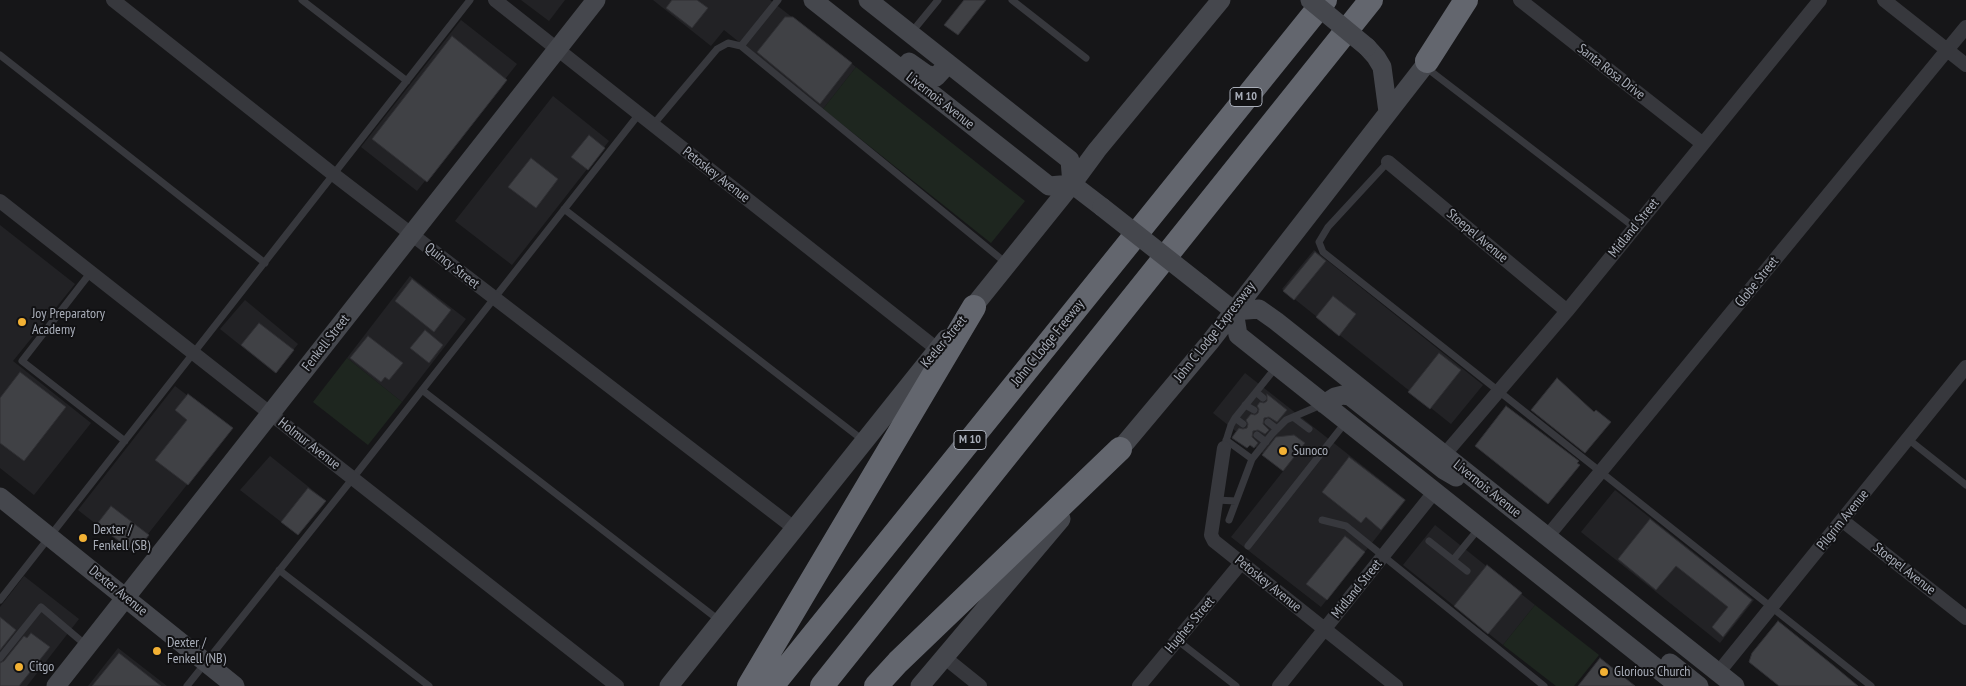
<!DOCTYPE html>
<html>
<head>
<meta charset="utf-8">
<style>
  body { margin:0 }
  canvas { display:block; background:#161618 }
</style>
</head>
<body>
<canvas width="1966" height="686"></canvas>
<script>
const g = document.querySelector('canvas').getContext('2d');
g.lineJoin = 'round';
function fill(path, color) {
  g.fillStyle = color;
  g.fill(path, 'evenodd');
}
function poly(rows) {
  const path = new Path2D();
  for (const r of rows) {
    path.moveTo(r[0], r[1]);
    for (let i = 2; i < r.length; i += 2) path.lineTo(r[i], r[i + 1]);
  }
  return path;
}
function trace(path, color, width, dash) {
  g.strokeStyle = color;
  g.lineWidth = width;
  g.lineCap = dash ? 'butt' : 'round';
  g.setLineDash(dash || []);
  g.stroke(path);
}
function label(font, color, halo, rows, align = 'center') {
  g.font = font + ' "PT Sans Narrow",sans-serif';
  g.lineWidth = 4;
  g.setLineDash([]);
  g.textBaseline = 'middle';
  g.strokeStyle = halo;
  g.fillStyle = color;
  for (const [text, x, y, turn = 0] of rows) {
    g.save();
    g.translate(x, y);
    g.rotate((+turn || 0) * Math.PI / 180);
    g.textAlign = isNaN(turn) ? turn : align;
    if (halo) g.strokeText(text, 0, 0);
    g.fillText(text, 0, 0);
    g.restore();
  }
}
fill(poly([
  [521,0,565,0,549,21],
  [653,0,770,0,856,67,823,109,724,30,711,46],
  [461,20,517,64,417,191,361,147],
  [553,96,609,141,512,265,455,221],
  [0,225,75,284,13,361,91,423,34,495,0,468],
  [1314,250,1483,385,1451,424,1282,289],
  [410,276,466,319,402,402,347,358],
  [245,300,298,344,275,373,220,329],
  [1245,373,1406,500,1321,607,1231,537,1284,470,1213,413],
  [175,386,231,429,133,553,78,510],
  [270,456,325,500,298,535,240,490],
  [1615,490,1754,600,1720,643,1581,532],
  [1435,525,1535,605,1503,645,1403,565],
  [24,576,79,619,27,686,0,686,0,607],
  [118,648,167,686,88,686]
]), '#222225');
fill(poly([
  [856,67,1025,201,991,243,823,109],
  [347,358,402,402,368,445,313,402],
  [1535,605,1599,655,1574,686,1556,686,1503,645]
]), '#1e261f');
const building = poly([
  [672,0,697,0,708,8,692,28,666,8,672,0],
  [964,0,986,0,958,35,944,25,964,0],
  [785,17,793,17,852,63,820,104,757,52,785,17],
  [452,36,507,80,427,182,372,139,452,36],
  [589,135,605,148,588,170,571,157,589,135],
  [531,158,558,179,536,208,508,187,531,158],
  [1315,252,1326,261,1294,300,1283,291,1315,252],
  [412,279,451,310,434,332,395,301,412,279],
  [1333,296,1356,314,1339,336,1316,317,1333,296],
  [259,323,294,350,276,373,241,345,259,323],
  [425,330,443,345,429,363,410,348,425,330],
  [368,336,403,363,389,380,385,377,381,382,350,358,368,336],
  [1439,353,1461,370,1430,409,1408,392,1439,353],
  [20,372,66,407,24,461,0,443,0,398,20,372],
  [1557,378,1594,412,1596,410,1611,422,1585,453,1531,410,1557,378],
  [188,394,233,428,188,485,155,460,187,420,175,410,188,394],
  [1267,394,1287,410,1277,422,1269,417,1264,418,1263,424,1269,430,1265,434,1258,430,1253,431,1252,437,1258,443,1254,448,1250,445,1247,448,1232,438,1233,436,1239,428,1243,429,1247,428,1248,424,1246,420,1251,414,1255,415,1258,413,1259,409,1257,406,1260,402,1264,403,1267,401,1267,394],
  [1506,406,1579,461,1577,463,1580,465,1548,504,1475,446,1506,406],
  [1294,435,1305,443,1283,471,1262,455,1276,437,1294,435],
  [1349,457,1405,500,1381,530,1366,517,1361,523,1322,492,1349,457],
  [308,488,326,501,298,535,281,522,308,488],
  [111,506,149,535,135,553,97,524,111,506],
  [1650,519,1752,600,1723,637,1712,627,1728,607,1676,566,1656,590,1618,559,1650,519],
  [1345,536,1365,552,1327,600,1306,584,1345,536],
  [1487,565,1522,593,1488,634,1454,606,1487,565],
  [0,617,16,630,0,650,0,617],
  [1778,621,1834,666,1858,686,1779,686,1749,662,1752,653,1778,621],
  [31,633,50,647,19,686,0,686,0,663,4,661,24,636,27,638,31,633],
  [119,653,161,686,92,686,119,653],
  [1600,658,1635,686,1578,686,1600,658]
]);
fill(building, '#404145');
trace(building, '#303034', 1);
trace(poly([
  [302,0,407,81],
  [1012,0,1086,58],
  [911,33,938,0],
  [741,46,778,0],
  [0,55,265,263],
  [1424,66,1634,227],
  [653,125,717,49,728,43,741,46,1006,263],
  [1388,162,1328,227,1319,242,1323,252,1871,686],
  [564,209,864,441],
  [91,272,22,361,125,441],
  [422,390,720,621],
  [1256,392,1263,398],
  [1245,405,1254,410],
  [1293,417,1309,429],
  [1235,418,1243,424],
  [1268,422,1277,429],
  [1257,435,1266,442],
  [1908,439,1966,485],
  [1226,440,1252,459,1272,434,1286,420,1321,405],
  [1225,444,1231,425,1235,418,1277,366],
  [1216,500,1236,501],
  [1229,520,1252,459],
  [1322,520,1346,526,1544,686],
  [1429,541,1467,571],
  [1248,546,1345,423],
  [1453,560,1480,527],
  [279,570,429,686],
  [0,600,470,0],
  [1177,640,1236,686],
  [0,658,41,607,87,646],
  [187,686,353,478,639,114]
]), '#37383d', 7);
trace(poly([
  [113,0,333,174,794,528],
  [495,0,937,349],
  [1520,0,1703,144],
  [1884,0,1966,65],
  [1388,162,1567,311],
  [0,201,617,686],
  [1224,448,1211,535,1214,541,1396,686],
  [1445,454,1567,311,1820,0],
  [1843,521,1966,618],
  [1547,537,1966,27],
  [944,657,980,686],
  [1718,673,1966,367],
  [1139,686,1241,563],
  [1279,686,1435,491]
]), '#37383d', 14);
trace(poly([
  [813,0,1049,186,1072,184,1102,207],
  [868,0,1070,160,1072,184],
  [1367,47,1376,57,1382,67,1388,112],
  [909,62,926,74,936,77,948,64],
  [1201,285,1234,311,1238,335,1679,686],
  [1234,311,1259,309,1276,321,1735,686],
  [965,317,1072,184,1097,150,1221,0],
  [1324,404,1335,397,1343,395,1350,396,1444,470,1456,477],
  [1111,460,1210,342,1436,51],
  [0,497,235,686],
  [1670,663,1699,686],
  [56,686,596,0],
  [669,686,946,339],
  [920,686,1061,519]
]), '#45474d', 19);
trace(poly([
  [1427,61,1466,0],
  [749,686,974,307],
  [772,686,1325,0],
  [822,686,1371,0],
  [876,686,898,662,1120,449]
]), '#63666e', 24);
trace(poly([
  [1310,0,1367,47],
  [1102,207,1201,285]
]), '#45474d', 19);
for (const [x, y, r, color] of [
  [22,322,5,"#f2b134"],
  [1283,451,5,"#f2b134"],
  [83,538,5,"#f2b134"],
  [157,651,5,"#f2b134"],
  [19,667,5,"#f2b134"],
  [1604,672,5,"#f2b134"]
]) {
  const dot = new Path2D();
  dot.arc(x, y, r, 0, 2 * Math.PI);
  g.fillStyle = color;
  g.fill(dot);
  trace(dot, '#111113', 2);
}
for (const [x, y, w] of [
  [1246,97,32],
  [970,440,32]
]) {
  const box = new Path2D();
  box.roundRect(x - w / 2, y - 9.5, w, 19, 4);
  g.fillStyle = '#111113';
  g.fill(box);
  trace(box, '#a8adb8', 1);
}
label('bold 12px', '#a8adb8', null, [
  ["M 10",1246,97],
  ["M 10",970,440]
]);
label('14px', '#a8adb8', '#111113', [
  ["Santa Rosa Drive",1611,72,38],
  ["Livernois Avenue",940,101,38],
  ["Petoskey Avenue",716,175,38],
  ["Midland Street",1634,228,-51],
  ["Stoepel Avenue",1477,236,40],
  ["Quincy Street",452,266,38],
  ["Globe Street",1757,282,-51],
  ["John C Lodge Expressway",1215,332,-52],
  ["Keeler Street",944,342,-50],
  ["Fenkell Street",326,343,-52],
  ["John C Lodge Freeway",1048,343,-51],
  ["Holmur Avenue",309,444,38],
  ["Livernois Avenue",1487,489,39],
  ["Pilgrim Avenue",1843,520,-51],
  ["Stoepel Avenue",1904,569,38],
  ["Petoskey Avenue",1268,584,39],
  ["Midland Street",1357,589,-51],
  ["Dexter Avenue",118,591,39],
  ["Hughes Street",1190,625,-50]
]);
label('14px', '#a8adb8', '#111113', [
  ["Joy Preparatory",32,314],
  ["Academy",32,330],
  ["Sunoco",1293,451],
  ["Dexter /",93,530],
  ["Fenkell (SB)",93,546],
  ["Dexter /",167,643],
  ["Fenkell (NB)",167,659],
  ["Citgo",29,667],
  ["Glorious Church",1614,672]
], 'left');
</script>
</body>
</html>
